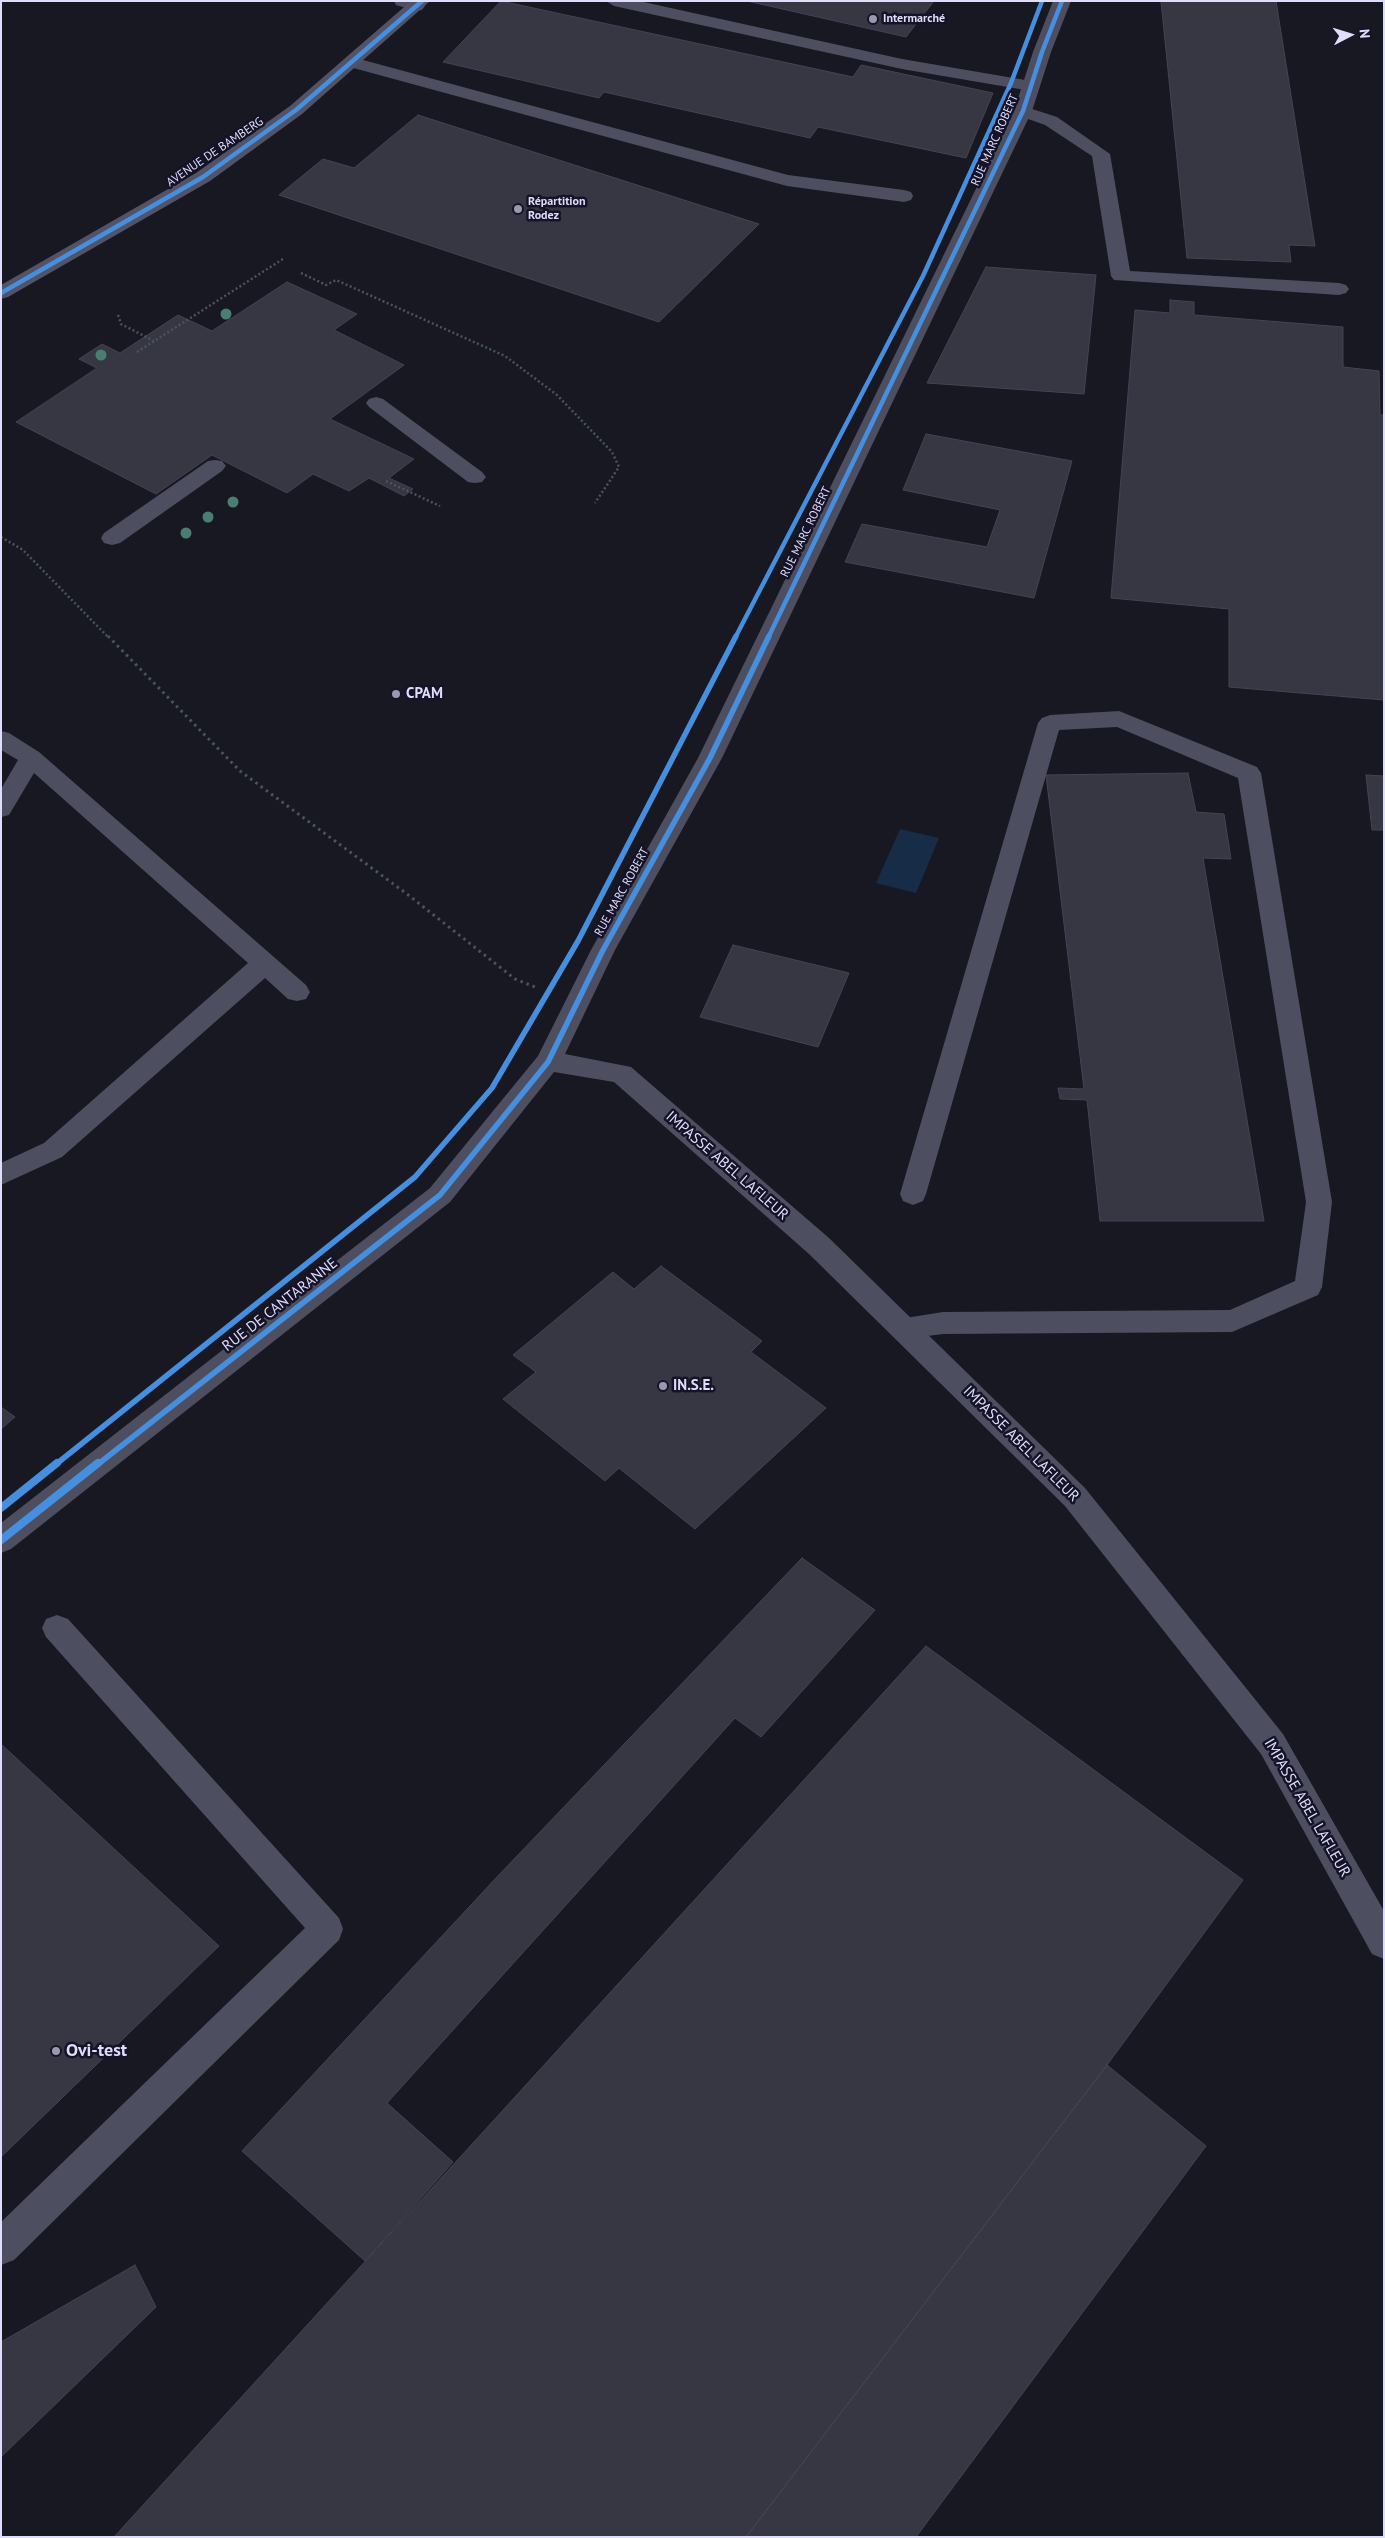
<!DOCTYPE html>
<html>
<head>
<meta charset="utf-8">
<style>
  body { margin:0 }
  #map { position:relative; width:1385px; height:2538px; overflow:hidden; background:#181822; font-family:"PT Sans",sans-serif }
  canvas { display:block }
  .frame { position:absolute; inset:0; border:2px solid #deddfb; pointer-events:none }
  .north { position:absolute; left:1325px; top:10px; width:50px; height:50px; -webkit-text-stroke:4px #151327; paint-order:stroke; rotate:85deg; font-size:14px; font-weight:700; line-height:20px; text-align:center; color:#deddfb }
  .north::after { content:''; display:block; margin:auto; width:18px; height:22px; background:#deddfb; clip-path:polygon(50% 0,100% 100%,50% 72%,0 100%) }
</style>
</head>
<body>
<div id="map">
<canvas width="1385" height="2538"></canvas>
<div class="frame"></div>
<div class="north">N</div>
</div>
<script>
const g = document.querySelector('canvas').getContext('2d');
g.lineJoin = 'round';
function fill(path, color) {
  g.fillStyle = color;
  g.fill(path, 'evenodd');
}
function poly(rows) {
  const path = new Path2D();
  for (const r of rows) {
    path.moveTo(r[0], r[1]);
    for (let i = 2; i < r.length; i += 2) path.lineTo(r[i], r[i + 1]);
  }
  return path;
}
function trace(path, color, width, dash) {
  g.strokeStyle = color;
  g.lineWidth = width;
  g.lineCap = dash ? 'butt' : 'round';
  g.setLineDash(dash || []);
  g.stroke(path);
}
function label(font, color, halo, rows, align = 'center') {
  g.font = font + ' "PT Sans",sans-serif';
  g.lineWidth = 5;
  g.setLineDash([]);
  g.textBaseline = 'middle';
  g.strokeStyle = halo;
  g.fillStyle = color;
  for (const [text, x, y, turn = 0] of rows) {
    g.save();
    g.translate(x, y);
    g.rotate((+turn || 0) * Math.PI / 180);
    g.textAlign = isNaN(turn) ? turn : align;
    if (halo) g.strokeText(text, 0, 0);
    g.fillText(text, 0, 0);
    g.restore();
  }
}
fill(poly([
  [900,829,939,838,916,893,876,883]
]), '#172d47');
const building = poly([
  [501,1,853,77,861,65,993,93,966,158,818,127,810,138,604,92,599,98,443,62,501,1],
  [747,1,934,1,906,37,747,1],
  [1161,1,1276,1,1315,246,1289,245,1291,262,1187,258,1161,1],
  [418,115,759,224,659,322,279,195,323,159,354,168,418,115],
  [986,267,1096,275,1084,394,927,383,986,267],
  [287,282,357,314,334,330,404,365,330,419,414,459,389,478,413,489,404,496,369,478,349,491,313,474,287,493,212,455,156,494,16,422,97,368,79,359,102,344,120,353,178,315,212,331,287,282],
  [1170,300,1194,302,1194,315,1343,327,1343,367,1379,371,1380,415,1384,415,1384,700,1229,687,1229,609,1111,598,1135,310,1170,313,1170,300],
  [926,434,1072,461,1034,598,845,562,862,524,987,547,1000,510,903,490,926,434],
  [1188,773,1196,812,1224,814,1231,859,1203,858,1264,1221,1100,1221,1087,1100,1060,1099,1058,1088,1084,1089,1046,775,1188,773],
  [1366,775,1384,776,1384,830,1372,830,1366,775],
  [733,945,849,973,818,1047,700,1017,733,945],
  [661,1266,762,1341,751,1352,826,1408,695,1529,619,1468,605,1481,503,1399,536,1372,513,1355,613,1272,634,1289,661,1266],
  [1,1407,15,1417,1,1429,1,1407],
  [802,1558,875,1610,761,1737,735,1718,387,2103,453,2162,365,2261,242,2151,496,1878,802,1558],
  [926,1646,1243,1880,1107,2065,746,2537,114,2537,926,1646],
  [1,1744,219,1946,1,2157,1,1744],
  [1107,2065,1206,2146,916,2537,746,2537,1107,2065],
  [135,2265,156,2307,1,2457,1,2342,135,2265]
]);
fill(building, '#373643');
trace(building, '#454354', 1);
trace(poly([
  [301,273,326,285,336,280,505,356,557,395,612,452,619,467,595,503],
  [118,315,121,324,154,341],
  [137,352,283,259],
  [386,481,440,506],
  [1,537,23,550,109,638]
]), '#48545e', 2.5, [2, 2.5]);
trace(poly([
  [108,636,240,771,407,894,515,979,535,987]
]), '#48545e', 3, [2.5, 4]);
fill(poly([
  [394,1,419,1,425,6,422,10,416,11,396,5,394,1],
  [606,1,639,1,902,59,1031,81,1037,82,1040,86,1037,90,1031,91,902,69,614,6,606,1],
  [352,57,788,175,904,190,911,192,913,196,911,200,904,202,787,186,346,66,343,62,346,58,352,57],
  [1023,106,1057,117,1110,154,1130,271,1339,283,1346,285,1349,289,1346,293,1339,295,1114,280,1111,276,1092,156,1045,125,1017,115,1014,111,1017,107,1023,106],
  [376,397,383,399,482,472,486,477,482,482,475,483,468,482,369,407,366,403,369,399,376,397],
  [215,460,222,461,226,466,222,471,120,543,112,545,104,543,101,538,104,533,208,461,215,460],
  [1119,711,1257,767,1261,773,1332,1202,1322,1287,1318,1295,1232,1332,943,1334,903,1339,893,1336,889,1328,893,1320,943,1312,1230,1310,1295,1281,1306,1202,1238,778,1117,727,1059,730,926,1194,923,1201,913,1205,903,1201,900,1194,1038,723,1042,718,1050,715,1119,711],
  [1,731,9,733,39,752,306,985,310,992,306,999,297,1001,288,999,265,978,62,1157,1,1185,1,1163,44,1143,248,963,34,773,9,815,1,817,1,789,18,760,1,750,1,731],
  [57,1615,68,1619,339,1918,343,1929,339,1940,14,2260,1,2265,1,2222,305,1928,46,1637,42,1628,46,1619,57,1615]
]), '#4e4e61');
fill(poly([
  [1053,1,1071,1,1051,52,1032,111,722,758,615,950,565,1054,631,1067,829,1238,1085,1488,1283,1734,1384,1911,1384,1959,1372,1954,1261,1754,1065,1506,809,1254,614,1082,554,1072,450,1202,11,1549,1,1553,1,1523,430,1188,538,1056,591,950,698,758,1014,111,1033,52,1053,1]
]), '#4e4e61');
fill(poly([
  [411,1,430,1,302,114,210,181,8,297,1,299,1,285,196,173,290,106,411,1]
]), '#525367');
trace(poly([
  [1,293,203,177,296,110,422,1],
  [735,638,923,276,1011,83,1042,1],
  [768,638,1023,111,1042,52,1062,1]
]), '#468fdf', 4.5);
trace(poly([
  [55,1465,415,1177,492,1088,578,941,736,636],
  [97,1465,440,1195,548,1062,603,950,710,758,769,636]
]), '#468fdf', 5.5);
trace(poly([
  [1,1508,57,1463],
  [1,1540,98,1463]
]), '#468fdf', 8);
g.fillStyle = '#497f72';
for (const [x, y] of [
  [226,314],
  [101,355],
  [233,502],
  [208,517],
  [186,533]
]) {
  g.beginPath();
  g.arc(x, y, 5.5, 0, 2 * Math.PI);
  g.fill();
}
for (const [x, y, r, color] of [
  [873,19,5,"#9998af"],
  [518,209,5,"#9998af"],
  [396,694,5,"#9998af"],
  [663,1386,5,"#9998af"],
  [56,2051,5,"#9998af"]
]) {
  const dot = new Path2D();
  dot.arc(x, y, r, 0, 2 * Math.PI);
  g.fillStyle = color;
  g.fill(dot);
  trace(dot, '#151327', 2);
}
label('bold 12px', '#deddfb', '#151327', [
  ["Intermarché",883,19],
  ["Répartition",528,202],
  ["Rodez",528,216]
], 'left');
label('12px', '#deddfb', '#151327', [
  ["RUE MARC ROBERT",995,140,-66],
  ["AVENUE DE BAMBERG",215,152,-34],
  ["RUE MARC ROBERT",806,532,-64],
  ["RUE MARC ROBERT",622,892,-61]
]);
label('bold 15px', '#deddfb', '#151327', [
  ["CPAM",406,694],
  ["IN.S.E.",673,1386]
], 'left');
label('15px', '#deddfb', '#151327', [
  ["IMPASSE ABEL LAFLEUR",727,1166,41],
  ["RUE DE CANTARANNE",280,1305,-38],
  ["IMPASSE ABEL LAFLEUR",1021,1444,45],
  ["IMPASSE ABEL LAFLEUR",1307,1808,60]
]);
label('bold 18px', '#deddfb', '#151327', [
  ["Ovi-test",66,2051]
], 'left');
</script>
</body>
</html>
